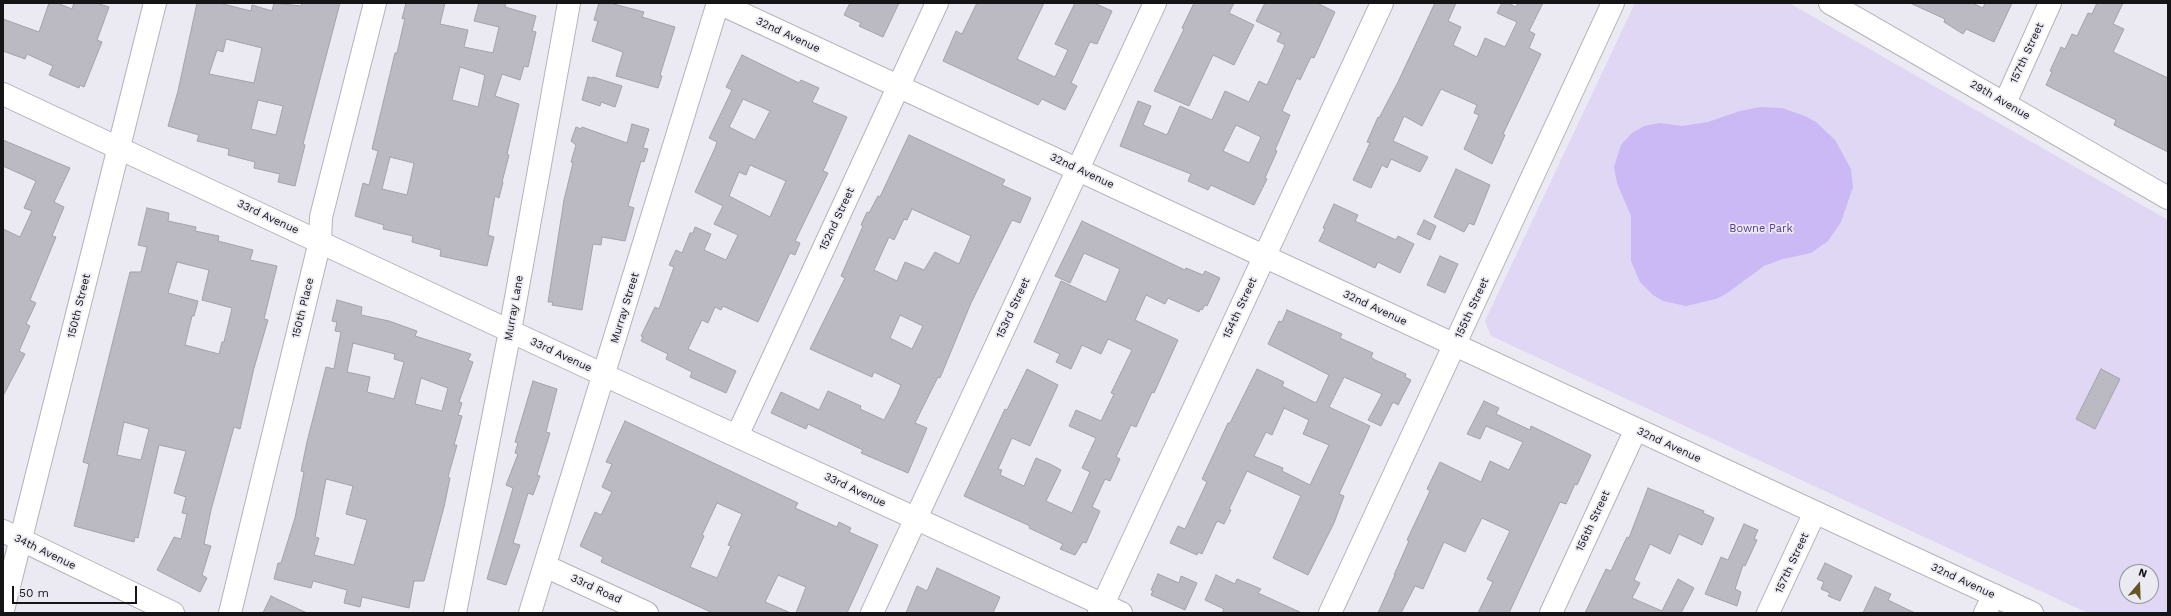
<!DOCTYPE html>
<html>
<head>
<meta charset="utf-8">
<style>
  body { margin:0 }
  #map { position:relative; width:2171px; height:616px; overflow:hidden; background:#ebe9f1; font-family:"Work Sans",sans-serif }
  canvas { display:block }
  .frame { position:absolute; inset:0; border:4px solid #151417; pointer-events:none }
  .north { position:absolute; left:2119px; top:564px; width:40px; height:40px; box-sizing:border-box; background:#ebe9f1; border:1px solid #95949a; border-radius:50%; rotate:19deg; font-size:11px; font-weight:700; line-height:16px; text-align:center; color:#151417 }
  .north::after { content:''; display:block; margin:auto; width:14px; height:18px; background:#655522; clip-path:polygon(50% 0,100% 100%,50% 72%,0 100%) }
  .scale { position:absolute; left:12px; top:586px; width:125px; height:18px; box-sizing:border-box; border:2px solid #151417; border-top:0; padding-left:5px; font-size:12px; line-height:14px; white-space:nowrap; color:#151417; -webkit-text-stroke:3px #ebe9f1; paint-order:stroke }
</style>
</head>
<body>
<div id="map">
<canvas width="2171" height="616"></canvas>
<div class="frame"></div>
<div class="north">N</div>
<div class="scale">50 m</div>
</div>
<script>
const g = document.querySelector('canvas').getContext('2d');
g.lineJoin = 'round';
function fill(path, color) {
  g.fillStyle = color;
  g.fill(path, 'evenodd');
}
function poly(rows) {
  const path = new Path2D();
  for (const r of rows) {
    path.moveTo(r[0], r[1]);
    for (let i = 2; i < r.length; i += 2) path.lineTo(r[i], r[i + 1]);
  }
  return path;
}
function trace(path, color, width, dash) {
  g.strokeStyle = color;
  g.lineWidth = width;
  g.lineCap = dash ? 'butt' : 'round';
  g.setLineDash(dash || []);
  g.stroke(path);
}
function label(font, color, halo, rows, align = 'center') {
  g.font = font + ' "Work Sans",sans-serif';
  g.lineWidth = 3.5;
  g.setLineDash([]);
  g.textBaseline = 'middle';
  g.strokeStyle = halo;
  g.fillStyle = color;
  for (const [text, x, y, turn = 0] of rows) {
    g.save();
    g.translate(x, y);
    g.rotate((+turn || 0) * Math.PI / 180);
    g.textAlign = isNaN(turn) ? turn : align;
    if (halo) g.strokeText(text, 0, 0);
    g.fillText(text, 0, 0);
    g.restore();
  }
}
fill(poly([
  [1635,3,1789,3,2168,220,2168,613,2088,613,1491,336,1485,321],
  [2127,572,2151,572,2151,596,2127,596]
]), '#dfd7f4');
fill(poly([
  [1760,107,1782,108,1805,116,1816,122,1835,140,1851,169,1853,187,1841,222,1828,241,1811,253,1783,259,1764,266,1726,294,1716,299,1686,306,1663,301,1653,295,1640,282,1631,261,1631,216,1617,183,1614,167,1621,145,1632,133,1644,126,1660,123,1682,126,1708,122,1740,111]
]), '#cab9f5');
const building = poly([
  [49,3,57,3,72,9,74,3,96,3,109,7,97,40,102,42,84,87,80,85,79,88,49,75,53,66,27,54,25,59,3,51,3,19,39,32,49,3],
  [197,3,219,3,251,11,252,5,272,11,274,3,301,6,302,3,340,3,303,144,305,145,295,186,278,182,280,174,254,168,255,162,228,155,229,149,197,141,199,135,168,126,178,91,197,3],
  [226,39,262,48,254,83,209,74,217,50,223,52,226,39],
  [258,100,283,106,276,135,251,129,258,100],
  [406,3,445,3,440,24,468,30,464,47,493,53,499,27,474,21,479,3,506,3,505,7,536,16,532,31,536,32,528,67,524,66,520,80,502,74,495,96,519,104,507,154,509,155,502,182,503,182,499,198,495,196,488,235,494,237,487,266,440,256,441,250,412,242,413,236,383,229,384,225,355,216,363,183,369,185,378,151,372,149,395,53,397,53,405,18,402,19,406,3],
  [460,67,485,75,478,107,452,100,460,67],
  [390,157,414,163,407,195,382,189,390,157],
  [599,3,610,3,644,12,642,17,675,27,660,75,662,76,658,88,616,76,623,52,592,41,598,21,594,20,599,3],
  [850,3,899,3,883,37,859,26,861,23,844,15,850,3],
  [977,3,1044,3,1017,59,1055,77,1068,50,1055,44,1075,3,1094,3,1112,11,1097,44,1090,42,1071,83,1077,86,1065,110,1042,99,1038,105,943,61,956,31,962,34,977,3],
  [1194,3,1234,3,1229,13,1254,25,1234,65,1213,55,1189,106,1154,91,1184,29,1182,28,1194,3],
  [1265,3,1317,3,1335,12,1314,58,1311,57,1300,80,1297,78,1282,111,1290,115,1275,150,1277,151,1265,178,1267,179,1254,205,1211,185,1208,190,1188,181,1191,174,1120,146,1138,101,1151,106,1143,125,1167,135,1180,106,1212,120,1225,91,1249,102,1259,81,1267,85,1285,45,1277,41,1281,33,1256,21,1265,3],
  [1236,125,1261,137,1249,163,1223,151,1236,125],
  [1435,3,1456,3,1448,21,1461,27,1453,45,1477,57,1485,38,1505,47,1517,22,1497,13,1502,3,1508,3,1516,7,1518,3,1543,3,1529,31,1535,34,1529,48,1541,54,1503,134,1505,135,1492,164,1464,149,1479,115,1474,113,1477,105,1441,89,1422,126,1404,116,1393,141,1428,157,1420,172,1391,159,1387,168,1382,165,1371,188,1353,180,1370,143,1367,142,1378,117,1379,118,1398,82,1435,3],
  [1910,3,1972,3,1983,8,1985,3,2012,3,1994,42,1966,29,1963,34,1944,22,1945,19,1910,3],
  [2097,3,2123,3,2113,24,2124,29,2113,52,2168,78,2168,152,2114,125,2116,120,2046,85,2052,72,2050,71,2061,47,2065,49,2072,34,2077,36,2088,13,2092,14,2097,3],
  [742,55,799,83,801,80,819,88,812,102,847,117,823,171,828,173,795,241,800,243,795,255,790,253,758,322,723,306,721,310,715,307,708,323,702,320,688,349,736,371,726,393,690,377,692,372,666,359,668,354,641,341,643,337,641,336,655,307,659,309,674,267,669,265,676,250,682,253,690,233,693,233,695,227,711,234,704,250,726,260,738,235,714,224,723,206,695,192,715,148,717,142,709,138,732,90,726,87,742,55],
  [743,99,770,111,755,140,729,127,743,99],
  [750,165,786,181,770,217,729,196,739,172,746,175,750,165],
  [588,77,592,78,593,77,622,86,615,107,601,102,600,106,582,100,588,77],
  [632,124,649,129,643,148,648,149,644,162,641,161,628,206,634,208,625,241,602,237,601,245,593,244,582,310,552,305,553,302,548,302,564,200,573,163,571,162,576,145,571,141,576,127,581,129,582,127,627,143,632,124],
  [909,135,1005,180,1002,185,1031,198,1020,223,1012,220,971,303,940,378,938,377,915,423,927,428,908,473,861,453,863,450,808,424,806,429,771,413,781,392,819,410,828,391,861,406,860,409,884,420,897,395,901,385,874,372,872,377,810,349,845,278,841,276,863,226,861,225,867,212,869,213,878,196,880,197,909,135],
  [912,209,971,236,959,264,935,252,924,270,905,262,897,281,874,270,889,237,894,240,904,219,907,220,912,209],
  [900,315,923,326,912,349,890,338,900,315],
  [3,140,70,168,54,202,64,207,52,236,56,237,30,300,36,303,26,324,30,326,19,351,25,354,3,396,3,229,20,237,32,211,24,208,36,181,3,166,3,140],
  [1456,169,1490,185,1474,225,1469,223,1464,232,1434,217,1456,169],
  [1334,204,1358,215,1355,221,1396,240,1398,236,1414,244,1400,273,1378,262,1375,268,1319,241,1325,229,1323,228,1334,204],
  [147,208,169,213,168,221,196,227,195,231,219,236,218,241,253,250,250,260,277,266,264,319,268,320,254,368,240,429,234,427,211,510,204,544,211,546,202,575,207,578,200,592,157,570,174,537,181,539,187,514,182,513,186,497,174,493,186,451,159,445,138,538,135,537,134,542,74,526,89,464,83,462,130,272,141,272,147,247,138,245,147,208],
  [177,262,209,270,202,300,232,308,224,342,222,342,219,354,185,345,192,316,194,316,198,301,168,293,177,262],
  [124,422,149,429,141,460,117,455,124,422],
  [1424,220,1436,226,1430,240,1417,234,1424,220],
  [1082,221,1185,270,1186,268,1203,275,1205,271,1220,278,1207,306,1205,305,1202,310,1200,309,1199,312,1168,298,1165,304,1146,295,1135,320,1178,340,1154,393,1152,392,1136,427,1131,425,1116,457,1120,459,1110,481,1105,479,1092,507,1100,511,1086,543,1083,542,1075,555,1060,549,1063,544,1029,528,1030,526,964,496,1005,409,1007,410,1027,369,1058,385,1030,446,1012,438,998,469,1002,470,1000,475,1024,486,1036,458,1050,464,1061,470,1046,501,1072,513,1090,472,1082,468,1096,438,1069,426,1076,410,1101,421,1114,394,1111,393,1132,350,1108,339,1101,354,1082,345,1071,369,1056,362,1060,354,1034,342,1061,281,1106,302,1120,269,1084,253,1070,283,1055,276,1082,221],
  [1440,256,1458,264,1445,293,1427,285,1440,256],
  [337,300,362,307,361,315,389,321,417,331,415,336,471,354,468,360,473,362,459,402,462,403,458,415,462,416,454,445,457,445,448,477,450,478,444,507,424,581,414,581,409,608,362,597,360,607,344,603,347,590,313,581,311,588,274,579,278,563,281,563,295,518,304,472,301,471,307,442,326,367,334,369,341,332,335,331,337,322,332,321,337,300],
  [353,343,395,354,394,359,404,362,394,399,367,392,370,377,347,372,353,343],
  [421,378,448,388,442,411,415,404,421,378],
  [326,479,353,486,346,514,367,520,354,565,314,555,319,538,315,537,326,479],
  [1287,310,1342,334,1340,338,1373,353,1371,357,1375,360,1406,374,1405,377,1411,380,1398,405,1393,402,1381,426,1368,420,1382,394,1344,377,1329,407,1370,426,1339,494,1344,496,1334,523,1308,575,1273,558,1301,496,1247,471,1229,509,1231,510,1224,524,1217,521,1202,554,1198,552,1197,555,1170,543,1178,526,1185,529,1207,482,1202,479,1228,423,1230,423,1257,369,1284,382,1282,386,1316,403,1329,375,1268,344,1279,321,1282,322,1287,310],
  [1284,408,1309,420,1303,434,1329,445,1310,485,1282,471,1283,468,1254,456,1266,432,1272,435,1284,408],
  [2101,369,2120,379,2095,429,2076,419,2101,369],
  [533,381,557,389,546,432,550,433,537,475,540,476,533,495,528,493,513,543,520,545,506,585,487,579,513,488,506,485,518,454,515,453,518,443,515,442,533,381],
  [1484,401,1499,408,1496,414,1530,430,1531,426,1591,455,1577,485,1575,484,1566,504,1560,502,1509,613,1478,613,1493,582,1487,579,1510,531,1482,518,1465,552,1444,542,1423,589,1415,586,1401,613,1378,613,1395,575,1394,575,1409,541,1407,540,1430,491,1427,489,1440,462,1481,482,1490,461,1509,470,1523,442,1486,426,1480,439,1467,434,1484,401],
  [625,421,798,503,795,508,837,527,839,522,851,528,849,532,878,545,847,613,796,613,806,587,778,575,765,602,791,613,713,613,601,562,603,557,580,546,595,512,601,515,612,492,602,487,612,464,606,462,625,421],
  [717,503,742,514,728,545,731,546,717,578,690,567,704,536,702,535,717,503],
  [1648,488,1704,511,1703,513,1714,518,1702,545,1679,534,1670,554,1650,544,1634,580,1640,583,1632,598,1662,611,1678,579,1694,588,1681,613,1585,613,1606,569,1611,571,1627,537,1629,538,1648,488],
  [1744,524,1758,530,1754,539,1757,540,1745,566,1743,565,1735,589,1741,592,1737,606,1705,594,1721,557,1728,560,1744,524],
  [1825,563,1852,576,1840,601,1828,596,1830,593,1821,589,1824,582,1817,579,1825,563],
  [937,568,1000,597,993,613,906,613,917,586,927,591,937,568],
  [1158,574,1179,583,1181,576,1197,583,1185,610,1151,595,1153,591,1151,590,1158,574],
  [1216,575,1235,584,1237,579,1261,589,1258,593,1302,613,1222,613,1224,609,1205,600,1216,575],
  [1875,587,1891,594,1888,600,1915,613,1863,613,1875,587],
  [271,596,277,599,307,613,263,613,271,596]
]);
fill(building, '#bbb9c1');
trace(building, '#a4a2a9', 1);
const minor = poly([
  [719,3,2032,613],
  [1830,3,2168,198],
  [3,94,604,375,1121,613],
  [2005,103,2050,3],
  [737,436,937,3],
  [3,531,173,613],
  [545,566,647,613],
  [3,610,155,3],
  [230,613,320,241,321,217,375,3],
  [455,613,510,331,569,3],
  [530,613,718,3],
  [872,613,1155,3],
  [1099,613,1382,3],
  [1330,613,1613,3],
  [1551,613,1636,429],
  [1768,613,1815,512],
  [1985,613,1994,595]
]);
trace(minor, '#b4b2ba', 24);
trace(minor, '#fff', 22);
label('11px', '#151417', '#ebe9f1', [
  ["32nd Avenue",788,35,25],
  ["157th Street",2027,53,-65],
  ["29th Avenue",2000,100,30],
  ["32nd Avenue",1082,171,25],
  ["33rd Avenue",268,217,25],
  ["152nd Street",837,219,-65],
  ["150th Street",79,306,-76],
  ["150th Place",303,308,-76],
  ["Murray Lane",514,308,-80],
  ["Murray Street",625,308,-73],
  ["153rd Street",1013,308,-65],
  ["154th Street",1240,308,-65],
  ["32nd Avenue",1375,308,25],
  ["155th Street",1472,308,-65],
  ["33rd Avenue",561,355,25],
  ["32nd Avenue",1669,445,25],
  ["33rd Avenue",855,490,25],
  ["156th Street",1593,521,-65],
  ["34th Avenue",45,552,26],
  ["157th Street",1792,563,-65],
  ["32nd Avenue",1963,581,25],
  ["33rd Road",596,589,25]
]);
label('11px', '#59398e', '#ebe9f1', [
  ["Bowne Park",1761,229]
]);
</script>
</body>
</html>
